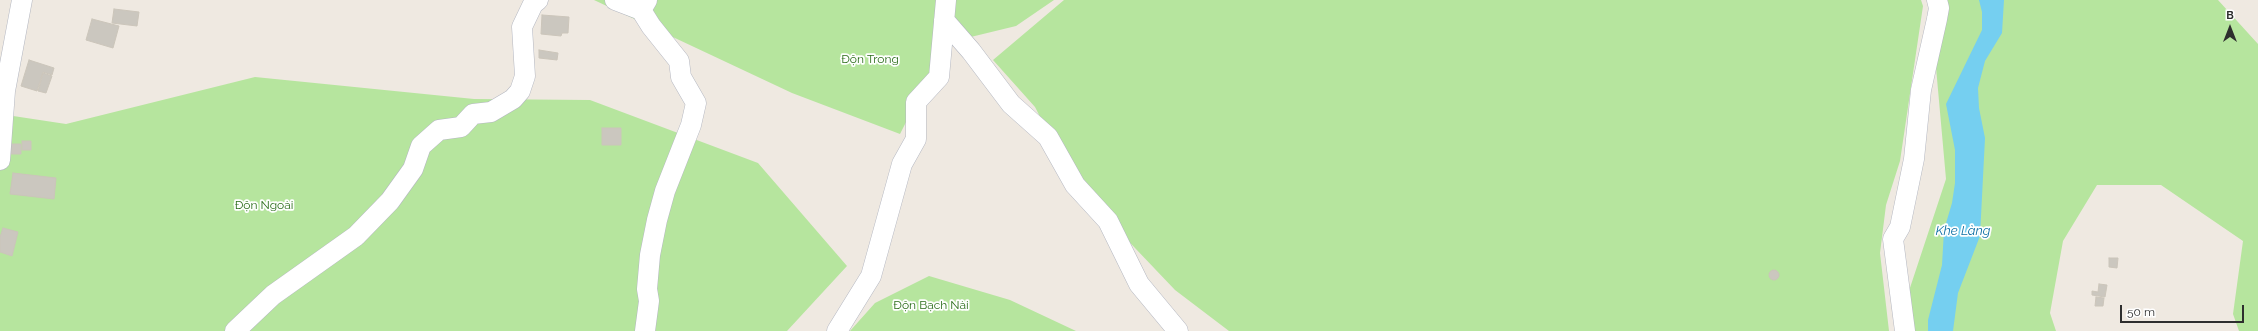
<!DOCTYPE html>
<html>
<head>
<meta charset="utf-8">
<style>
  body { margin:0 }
  #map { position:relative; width:2258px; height:331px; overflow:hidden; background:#efe9e1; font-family:Raleway,sans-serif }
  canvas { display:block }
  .north { position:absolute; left:2210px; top:8px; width:40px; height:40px; -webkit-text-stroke:3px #fff; paint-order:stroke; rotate:0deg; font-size:11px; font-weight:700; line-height:16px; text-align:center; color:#2e2e2e }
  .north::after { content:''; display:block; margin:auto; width:14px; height:18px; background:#2e2e2e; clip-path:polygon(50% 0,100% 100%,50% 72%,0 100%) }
  .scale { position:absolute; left:2120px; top:305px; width:124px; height:18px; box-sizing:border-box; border:2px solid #2e2e2e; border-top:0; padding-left:5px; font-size:12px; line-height:14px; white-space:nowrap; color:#2e2e2e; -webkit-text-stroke:3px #fff; paint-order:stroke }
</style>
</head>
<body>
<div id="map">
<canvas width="2258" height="331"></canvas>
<div class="north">B</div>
<div class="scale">50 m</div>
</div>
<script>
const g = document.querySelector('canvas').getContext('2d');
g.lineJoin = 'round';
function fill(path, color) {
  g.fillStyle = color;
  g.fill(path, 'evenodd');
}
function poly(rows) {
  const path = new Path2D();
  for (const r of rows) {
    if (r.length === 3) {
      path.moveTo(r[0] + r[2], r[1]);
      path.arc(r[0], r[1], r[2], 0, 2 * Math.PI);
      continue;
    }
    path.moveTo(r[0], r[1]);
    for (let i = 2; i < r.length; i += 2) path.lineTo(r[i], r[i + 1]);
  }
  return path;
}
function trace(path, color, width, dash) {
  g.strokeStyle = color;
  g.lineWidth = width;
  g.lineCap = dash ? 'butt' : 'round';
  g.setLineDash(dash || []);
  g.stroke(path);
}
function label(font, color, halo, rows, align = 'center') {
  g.font = font + ' Raleway,sans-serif';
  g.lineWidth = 3.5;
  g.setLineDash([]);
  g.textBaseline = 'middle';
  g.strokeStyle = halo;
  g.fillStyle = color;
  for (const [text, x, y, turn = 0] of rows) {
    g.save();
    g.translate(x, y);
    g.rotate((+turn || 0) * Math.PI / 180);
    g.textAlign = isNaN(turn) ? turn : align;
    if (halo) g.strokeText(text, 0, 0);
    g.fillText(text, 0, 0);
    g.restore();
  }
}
fill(poly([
  [594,0,1054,0,1016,26,946,43,900,134,792,93],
  [1064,0,1921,0,1923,6,1900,161,1886,205,1880,253,1889,331,1229,331,1175,290,1075,185,1035,107,993,60],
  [1937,0,2218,0,2258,44,2258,331,2239,331,2233,314,2243,241,2161,185,2097,185,2063,241,2050,313,2056,331,1906,331,1901,315,1946,179,1933,34],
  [255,77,474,99,590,100,758,163,847,266,787,331,0,331,0,114,66,124],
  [929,276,1010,300,1076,331,850,331,875,303]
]), '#b6e59e');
fill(poly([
  [1979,0,2004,0,2002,33,1985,61,1978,88,1979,108,1985,138,1980,236,1958,293,1953,331,1928,331,1928,320,1942,265,1944,230,1952,203,1955,183,1955,150,1946,104,1982,30,1982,12]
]), '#75cff0');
const building = poly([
  [114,9,139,12,137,26,112,23,114,9],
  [542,15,569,17,568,33,562,33,561,36,541,34,542,15],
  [92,19,119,26,113,48,86,40,92,19],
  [539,50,558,53,557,60,539,58,539,50],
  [29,60,54,68,52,75,43,72,37,91,21,86,29,60],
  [43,73,52,76,46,93,38,91,43,73],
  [602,128,621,128,621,145,602,145,602,128],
  [22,141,31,141,31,150,22,150,22,141],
  [7,144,21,144,21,154,7,154,7,144],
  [13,173,56,178,54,199,10,194,13,173],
  [3,228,18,232,12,256,0,252,0,237,3,228],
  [2109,258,2118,258,2117,268,2109,267,2109,258],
  [1774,275,5],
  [2099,284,2107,285,2105,297,2092,295,2092,291,2098,292,2099,284],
  [2096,297,2104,298,2103,306,2095,306,2096,297]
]);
fill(building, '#cbc7bf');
trace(building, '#cbc5ba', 1);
const street = poly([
  [615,0,641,10],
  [944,20,971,51,1011,104,1048,137,1075,185,1108,221,1139,284,1178,331],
  [0,160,5,91,22,0],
  [235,331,273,295,356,236,390,201,413,169,421,146,439,130,461,127,473,114,491,112,513,99,520,91,525,76,522,27,533,4,538,0],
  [645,331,649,301,647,289,650,255,657,220,665,191,691,125,696,103,681,77,679,61,651,26,641,10,647,0],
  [837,331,871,276,902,164,916,139,916,102,939,77,946,0],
  [1905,331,1893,239,1900,227,1914,159,1921,90,1937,19,1939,8,1937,0]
]);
trace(street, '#b4b7c1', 21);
trace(street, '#fff', 20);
label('12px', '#2c6e1b', '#fff', [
  ["Độn Trong",870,59],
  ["Độn Ngoài",264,205],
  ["Độn Bạch Nài",931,305]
]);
label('italic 13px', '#0d6fa3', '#fff', [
  ["Khe Làng",1963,231]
]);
</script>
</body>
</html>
